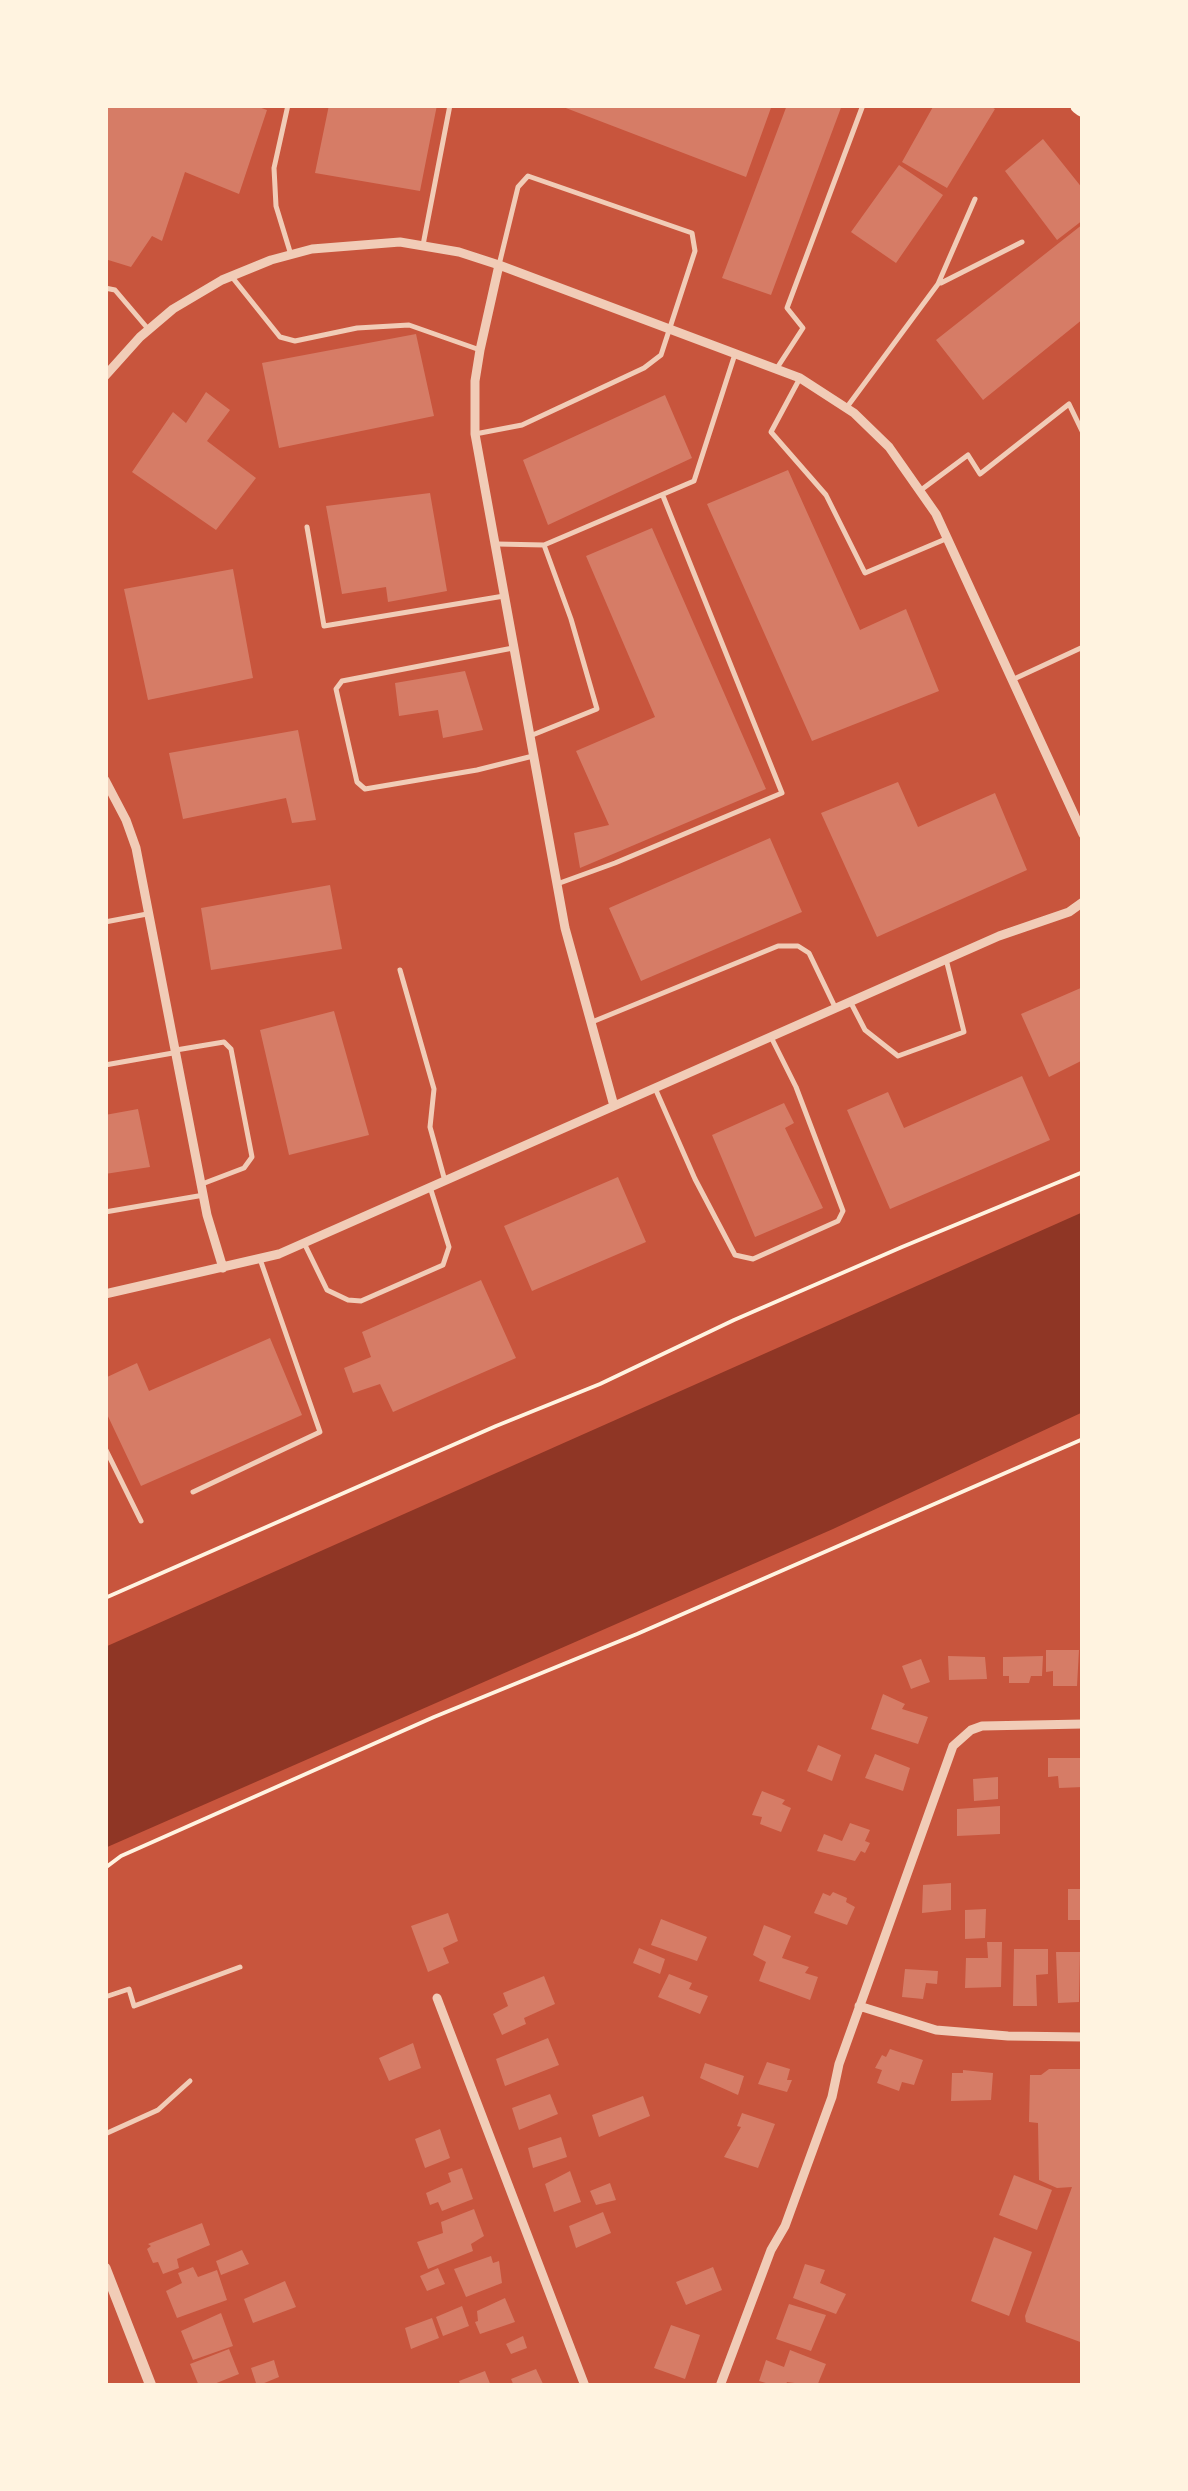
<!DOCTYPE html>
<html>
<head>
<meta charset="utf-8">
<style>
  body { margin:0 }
  #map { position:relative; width:1188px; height:2491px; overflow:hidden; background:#c8553d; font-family:Karla,sans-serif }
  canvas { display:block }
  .frame { position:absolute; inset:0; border:108px solid #fff3e0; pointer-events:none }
</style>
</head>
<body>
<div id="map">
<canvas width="1188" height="2491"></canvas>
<div class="frame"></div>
</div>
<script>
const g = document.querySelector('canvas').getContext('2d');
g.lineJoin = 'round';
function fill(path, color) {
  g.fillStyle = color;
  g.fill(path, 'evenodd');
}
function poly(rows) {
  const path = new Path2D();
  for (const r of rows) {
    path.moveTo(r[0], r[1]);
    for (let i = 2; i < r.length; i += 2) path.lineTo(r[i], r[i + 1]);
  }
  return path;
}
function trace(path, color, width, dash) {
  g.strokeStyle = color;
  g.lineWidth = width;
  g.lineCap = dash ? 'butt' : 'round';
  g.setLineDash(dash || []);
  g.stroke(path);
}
fill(poly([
  [1083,1212,1083,1412,833,1529,105,1848,105,1647]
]), '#8f3625');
fill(poly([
  [105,105,253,105,267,110,239,194,185,172,162,241,152,236,131,267,105,259],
  [329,105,437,105,420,191,315,173],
  [558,105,772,105,746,177],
  [787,105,842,105,771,295,722,278],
  [934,105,988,105,995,109,947,188,902,162],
  [1043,139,1083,189,1083,220,1057,240,1005,171],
  [899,165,943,195,896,263,851,232],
  [1083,224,1083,319,983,400,936,340],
  [416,334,434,416,279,448,262,363],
  [206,392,230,410,207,441,256,478,216,530,132,472,173,412,186,423],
  [665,395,692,458,548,525,523,460],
  [788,470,860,630,906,609,939,691,812,741,707,504],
  [430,493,447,591,388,602,386,587,342,594,326,506],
  [652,528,766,789,580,868,574,833,609,825,576,751,655,717,586,556],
  [233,569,253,678,148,700,124,589],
  [465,671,483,730,443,738,438,710,399,716,395,683],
  [298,730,316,820,292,823,286,798,183,819,169,753],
  [898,782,918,827,995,793,1027,870,877,937,821,813],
  [770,838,802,912,641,981,609,908],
  [330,885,342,949,211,970,201,908],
  [1083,987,1083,1060,1049,1077,1021,1014],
  [334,1011,369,1135,289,1155,260,1030],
  [1022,1076,1050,1140,890,1209,847,1110,888,1092,904,1128],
  [784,1103,794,1123,785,1128,823,1208,755,1237,712,1135],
  [138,1109,150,1167,105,1174,105,1115],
  [618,1177,646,1242,532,1291,504,1226],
  [481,1280,516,1358,393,1412,380,1384,353,1393,344,1368,371,1357,362,1332],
  [270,1338,302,1415,141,1486,105,1410,105,1378,137,1363,149,1391],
  [1046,1650,1079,1650,1077,1686,1053,1686,1053,1671,1046,1672],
  [948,1656,985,1657,987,1679,949,1680],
  [1043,1656,1042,1676,1031,1676,1029,1683,1009,1683,1009,1676,1003,1676,1003,1657],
  [921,1659,930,1682,911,1689,902,1666],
  [883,1694,905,1704,902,1709,928,1717,918,1744,871,1729],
  [818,1745,841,1755,832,1781,807,1771],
  [875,1754,910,1768,903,1791,865,1778],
  [1048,1758,1082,1758,1083,1787,1059,1788,1058,1776,1048,1777],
  [998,1777,998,1799,974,1801,973,1779],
  [762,1791,785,1800,782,1804,791,1808,781,1832,760,1824,762,1817,752,1815],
  [1000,1806,1000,1834,957,1836,957,1809],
  [850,1823,870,1830,865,1841,870,1843,865,1853,861,1851,855,1861,817,1851,824,1834,842,1841],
  [951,1883,951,1910,922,1913,923,1885],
  [1068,1889,1083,1889,1083,1920,1068,1920],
  [833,1892,847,1898,846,1902,855,1907,847,1925,814,1913,823,1893,830,1896],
  [986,1909,985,1938,965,1939,965,1910],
  [448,1913,458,1941,443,1948,449,1963,428,1972,411,1926],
  [661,1919,707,1937,697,1961,651,1945],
  [764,1925,791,1936,782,1958,809,1967,805,1973,818,1977,810,2000,759,1981,766,1962,753,1955],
  [987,1942,1002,1942,1001,1987,965,1988,966,1958,988,1958],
  [639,1948,665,1959,660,1974,633,1963],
  [1014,1949,1048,1949,1048,1974,1036,1975,1037,2006,1013,2006],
  [1056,1952,1080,1952,1079,2002,1058,2003],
  [905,1969,938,1971,937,1984,926,1983,923,1999,902,1997],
  [669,1974,692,1983,689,1989,708,1996,700,2014,658,1997],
  [544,1976,555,2004,524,2018,526,2024,502,2035,493,2014,508,2006,503,1993],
  [548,2038,559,2065,505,2086,496,2059],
  [413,2043,421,2068,389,2081,379,2058],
  [890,2049,923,2060,914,2085,902,2082,899,2091,877,2083,882,2070,875,2068,882,2055,886,2057],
  [767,2062,790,2069,787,2080,792,2080,787,2092,758,2084],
  [705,2063,744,2076,738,2095,700,2078],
  [1049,2069,1083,2069,1083,2343,1026,2322,1025,2316,1072,2187,1057,2188,1039,2180,1038,2123,1029,2122,1030,2075,1041,2075],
  [963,2070,993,2073,991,2100,951,2101,952,2073,963,2073],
  [550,2094,558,2114,519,2130,512,2108],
  [643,2096,650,2116,599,2137,592,2115],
  [742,2113,775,2124,758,2168,724,2157,741,2127,737,2126],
  [440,2129,450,2158,425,2168,415,2139],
  [561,2137,567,2157,533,2168,528,2148],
  [462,2168,473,2199,442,2211,438,2202,430,2205,426,2193,451,2182,448,2173],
  [570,2171,581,2202,554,2212,545,2184],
  [1014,2175,1052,2190,1037,2230,999,2215],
  [610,2183,616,2200,596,2205,590,2191],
  [474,2209,484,2236,471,2244,473,2251,428,2269,417,2242,443,2233,441,2222],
  [603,2212,611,2233,576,2248,569,2226],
  [202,2223,210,2245,177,2259,179,2268,163,2274,158,2262,153,2263,147,2249,151,2246,148,2244],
  [994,2237,1032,2252,1009,2316,971,2301],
  [242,2250,249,2264,221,2275,216,2261],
  [491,2256,493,2263,499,2261,502,2283,466,2297,454,2269],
  [805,2264,825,2270,820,2283,846,2294,836,2314,793,2298],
  [193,2267,198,2277,217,2270,227,2300,177,2318,166,2291,182,2283,178,2273],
  [713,2267,722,2290,686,2305,676,2282],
  [438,2268,445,2284,427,2291,420,2276],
  [285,2281,296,2307,253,2323,244,2299],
  [505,2298,515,2322,480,2334,475,2322,478,2321,477,2311],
  [789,2304,826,2315,811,2351,776,2339],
  [462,2306,469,2326,443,2336,436,2317],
  [221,2313,233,2346,193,2360,181,2331],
  [432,2318,439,2338,411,2349,405,2328],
  [671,2325,700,2335,685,2379,654,2368],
  [523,2336,527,2348,511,2354,506,2344],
  [229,2349,239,2374,209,2386,199,2386,190,2364],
  [790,2350,826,2364,817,2386,787,2382,785,2386,776,2386,759,2381,766,2360,784,2367],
  [274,2360,279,2377,257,2386,251,2368],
  [536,2369,544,2386,514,2386,511,2379],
  [485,2371,491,2386,461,2386,459,2381]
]), '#d67c66');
trace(poly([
  [105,1598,496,1426,600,1384,734,1320,902,1247,1083,1172],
  [105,1868,121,1856,434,1717,637,1634,1083,1439]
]), '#fff3e0', 4);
trace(poly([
  [288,105,274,168,276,206,291,255],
  [423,245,450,105],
  [232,277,280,337,295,341,357,328,409,325,480,350],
  [941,283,1022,242],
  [105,288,115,290,149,330],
  [777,368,803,328,787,308,863,105],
  [800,378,771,432,826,495,865,573,948,538],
  [847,407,938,284,975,199],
  [475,434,522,425,644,368,661,355,695,251,692,233,528,176,518,187,499,265],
  [921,490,968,455,980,474,1069,404,1083,433],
  [307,527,324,626,504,596],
  [497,544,544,545,694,481,735,354],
  [513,648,342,681,336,689,357,782,365,789,477,770,533,756],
  [1014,679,1083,647],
  [530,736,597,709,571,619,544,545],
  [557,884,615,863,782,793,663,496],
  [105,922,147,914],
  [400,970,434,1089,430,1127,445,1181],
  [851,1003,865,1030,898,1056,964,1032,946,959],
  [592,1022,778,946,798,946,809,953,835,1007],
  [176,1050,224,1042,231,1049,252,1157,244,1168,202,1184],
  [105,1065,173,1053],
  [655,1088,695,1179,735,1255,753,1259,838,1221,843,1211,796,1087,771,1037],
  [105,1212,204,1195],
  [305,1245,327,1290,348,1300,361,1301,443,1265,449,1247,430,1187],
  [105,1448,141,1521],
  [193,1492,320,1432,260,1259],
  [105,1997,129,1989,134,2006,240,1967],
  [105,2134,158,2110,190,2081]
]), '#f1ccb7', 5);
trace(poly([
  [499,265,480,350,475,381,475,434,565,928,614,1106],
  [105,376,140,337,173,309,222,280,271,260,312,249,400,242,459,252,499,265,800,378,854,413,889,447,936,514,1083,834],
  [105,780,126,820,136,848,207,1215,223,1268],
  [105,1294,279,1254,999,936,1069,912,1083,902],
  [437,1998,585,2386],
  [859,2006,936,2030,1008,2036,1083,2037],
  [720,2386,771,2250,785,2226,832,2097,839,2064,953,1746,971,1730,982,1726,1083,1724]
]), '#f1ccb7', 9);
trace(poly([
  [105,2268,151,2386]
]), '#f1ccb7', 11);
trace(poly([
  [1079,105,1083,108]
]), '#fff3e0', 18);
</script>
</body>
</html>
